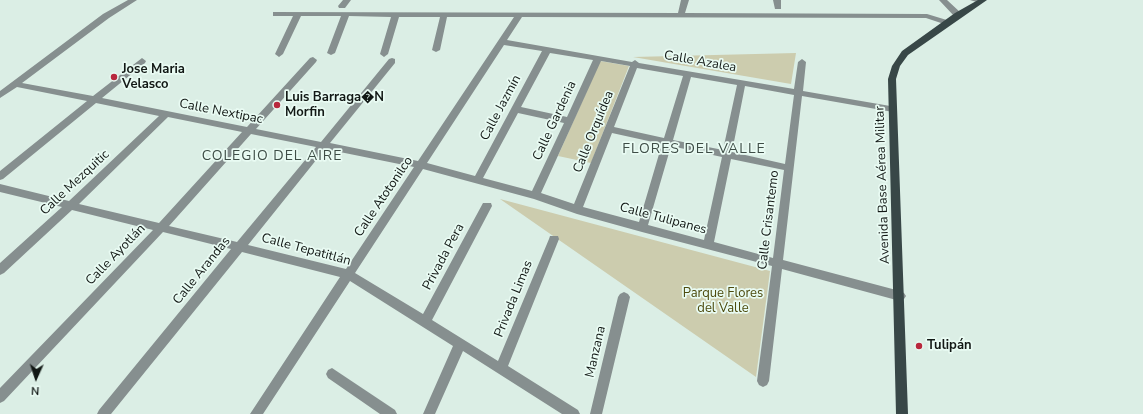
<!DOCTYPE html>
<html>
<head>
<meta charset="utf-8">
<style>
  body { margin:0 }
  #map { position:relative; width:1143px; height:414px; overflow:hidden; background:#dbeee5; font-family:"Nunito Sans",sans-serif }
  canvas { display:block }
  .north { position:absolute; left:16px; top:358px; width:40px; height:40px; -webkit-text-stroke:3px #e9fbf3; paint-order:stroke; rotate:183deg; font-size:11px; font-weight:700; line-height:16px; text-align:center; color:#121815 }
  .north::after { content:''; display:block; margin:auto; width:14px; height:18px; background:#121815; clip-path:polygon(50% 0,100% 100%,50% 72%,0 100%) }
</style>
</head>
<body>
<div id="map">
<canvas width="1143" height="414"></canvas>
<div class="north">N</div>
</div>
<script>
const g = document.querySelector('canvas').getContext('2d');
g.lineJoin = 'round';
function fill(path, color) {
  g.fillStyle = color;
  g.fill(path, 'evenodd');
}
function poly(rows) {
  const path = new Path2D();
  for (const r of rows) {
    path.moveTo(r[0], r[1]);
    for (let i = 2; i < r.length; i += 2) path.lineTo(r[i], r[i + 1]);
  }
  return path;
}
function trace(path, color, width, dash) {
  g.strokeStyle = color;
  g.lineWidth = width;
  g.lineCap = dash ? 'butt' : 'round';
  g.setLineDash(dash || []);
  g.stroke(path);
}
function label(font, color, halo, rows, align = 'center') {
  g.font = font + ' "Nunito Sans",sans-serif';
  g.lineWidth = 3.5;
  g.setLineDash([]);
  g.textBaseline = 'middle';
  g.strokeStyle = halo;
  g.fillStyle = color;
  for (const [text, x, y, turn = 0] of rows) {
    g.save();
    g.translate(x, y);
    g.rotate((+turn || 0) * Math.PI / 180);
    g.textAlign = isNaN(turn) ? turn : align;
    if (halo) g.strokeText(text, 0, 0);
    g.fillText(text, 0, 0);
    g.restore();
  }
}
fill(poly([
  [796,53,791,84,633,57],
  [600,61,629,66,591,163,558,156],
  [500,199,770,271,756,377]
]), '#ccccae');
fill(poly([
  [128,0,137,0,109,18,22,83,93,96,142,58,146,61,145,63,102,98,247,127,310,58,313,57,317,60,316,62,256,129,321,142,389,59,392,58,395,59,395,63,330,143,418,161,514,17,447,17,440,50,436,52,432,50,440,17,399,17,388,54,384,57,380,54,391,17,349,16,335,53,331,55,327,53,341,16,301,16,283,54,279,57,275,54,293,16,273,16,273,12,678,13,681,0,689,0,685,13,927,14,950,21,951,23,947,25,926,18,522,17,507,40,632,62,635,60,639,63,794,89,798,62,802,59,806,62,803,91,896,107,897,109,896,111,893,112,802,96,783,260,900,291,904,293,906,296,904,299,900,301,782,269,769,381,767,385,763,387,759,385,757,381,772,266,642,232,577,214,534,199,423,169,355,273,423,314,483,203,491,203,492,206,432,320,498,361,549,239,550,236,558,236,559,239,508,366,578,410,580,414,562,414,463,351,435,414,423,414,453,346,350,281,263,414,250,414,340,277,242,252,111,414,97,414,99,410,231,249,163,232,4,401,0,403,0,388,153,230,72,210,4,273,0,275,0,263,62,207,0,192,0,184,69,201,159,116,96,103,3,179,0,180,0,171,87,101,17,87,0,98,0,91,103,14,128,0],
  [504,45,542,51,475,176,427,163,504,45],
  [550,53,593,60,567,117,521,107,550,53],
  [601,61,630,66,574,204,541,193,601,61],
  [637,68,683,76,664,138,614,127,637,68],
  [691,77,737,85,723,150,673,140,691,77],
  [745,86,794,95,785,164,732,152,745,86],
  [518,113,564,123,532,191,483,178,518,113],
  [168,117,242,132,159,223,79,204,168,117],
  [612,133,662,144,639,222,583,207,612,133],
  [251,134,316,147,237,242,169,226,251,134],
  [671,146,722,157,704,240,648,225,671,146],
  [325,149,414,167,346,269,248,245,325,149],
  [731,159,784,170,773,258,714,242,731,159],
  [343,0,351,0,345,8,339,8,338,6,343,0],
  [773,0,781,0,781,9,775,9,773,0],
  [939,0,947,0,961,13,961,17,955,17,939,0],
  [970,0,983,0,984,1,980,3,970,0],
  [624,292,628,294,630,297,602,414,590,414,618,297,620,294,624,292],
  [332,368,395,410,397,414,380,414,328,378,326,374,328,370,332,368]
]), '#868f8f');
fill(poly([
  [978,0,987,0,908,55,900,66,896,79,908,414,896,414,888,79,892,66,902,51,955,13,978,0]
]), '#384747');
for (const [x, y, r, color] of [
  [114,77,4,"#b8273d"],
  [277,105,4,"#b8273d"],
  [919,346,4,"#b8273d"]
]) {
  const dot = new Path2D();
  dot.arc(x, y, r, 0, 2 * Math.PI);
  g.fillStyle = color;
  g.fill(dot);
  trace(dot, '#e9fbf3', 1.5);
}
label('13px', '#121815', '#e9fbf3', [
  ["Calle Azalea",700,62,10],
  ["Calle Jazmín",501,108,-62],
  ["Calle Nextipac",221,112,11],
  ["Calle Gardenia",555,121,-65],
  ["Calle Orquídea",594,132,-68],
  ["Calle Mezquitic",75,183,-43],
  ["Avenida Base Aérea Militar",883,185,-92],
  ["Calle Atotonilco",384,197,-56],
  ["Calle Tulipanes",663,219,15],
  ["Calle Crisantemo",769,220,-83],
  ["Calle Tepatitlán",306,250,15],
  ["Calle Ayotlán",116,255,-46],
  ["Privada Pera",444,257,-62],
  ["Calle Arandas",202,271,-51],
  ["Privada Limas",514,299,-68],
  ["Manzana",596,352,-77]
]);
label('bold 13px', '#121815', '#e9fbf3', [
  ["Jose Maria",122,70],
  ["Velasco",122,85],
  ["Luis Barraga�N",285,98],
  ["Morfin",285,113],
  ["Tulipán",927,346]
], 'left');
label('13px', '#4c4a0d', '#e9fbf3', [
  ["Parque Flores",723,294],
  ["del Valle",723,309]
]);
g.letterSpacing = '1px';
label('14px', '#3e4d46', '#e9fbf3', [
  ["FLORES DEL VALLE",694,150],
  ["COLEGIO DEL AIRE",272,157]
]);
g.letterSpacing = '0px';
</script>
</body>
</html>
